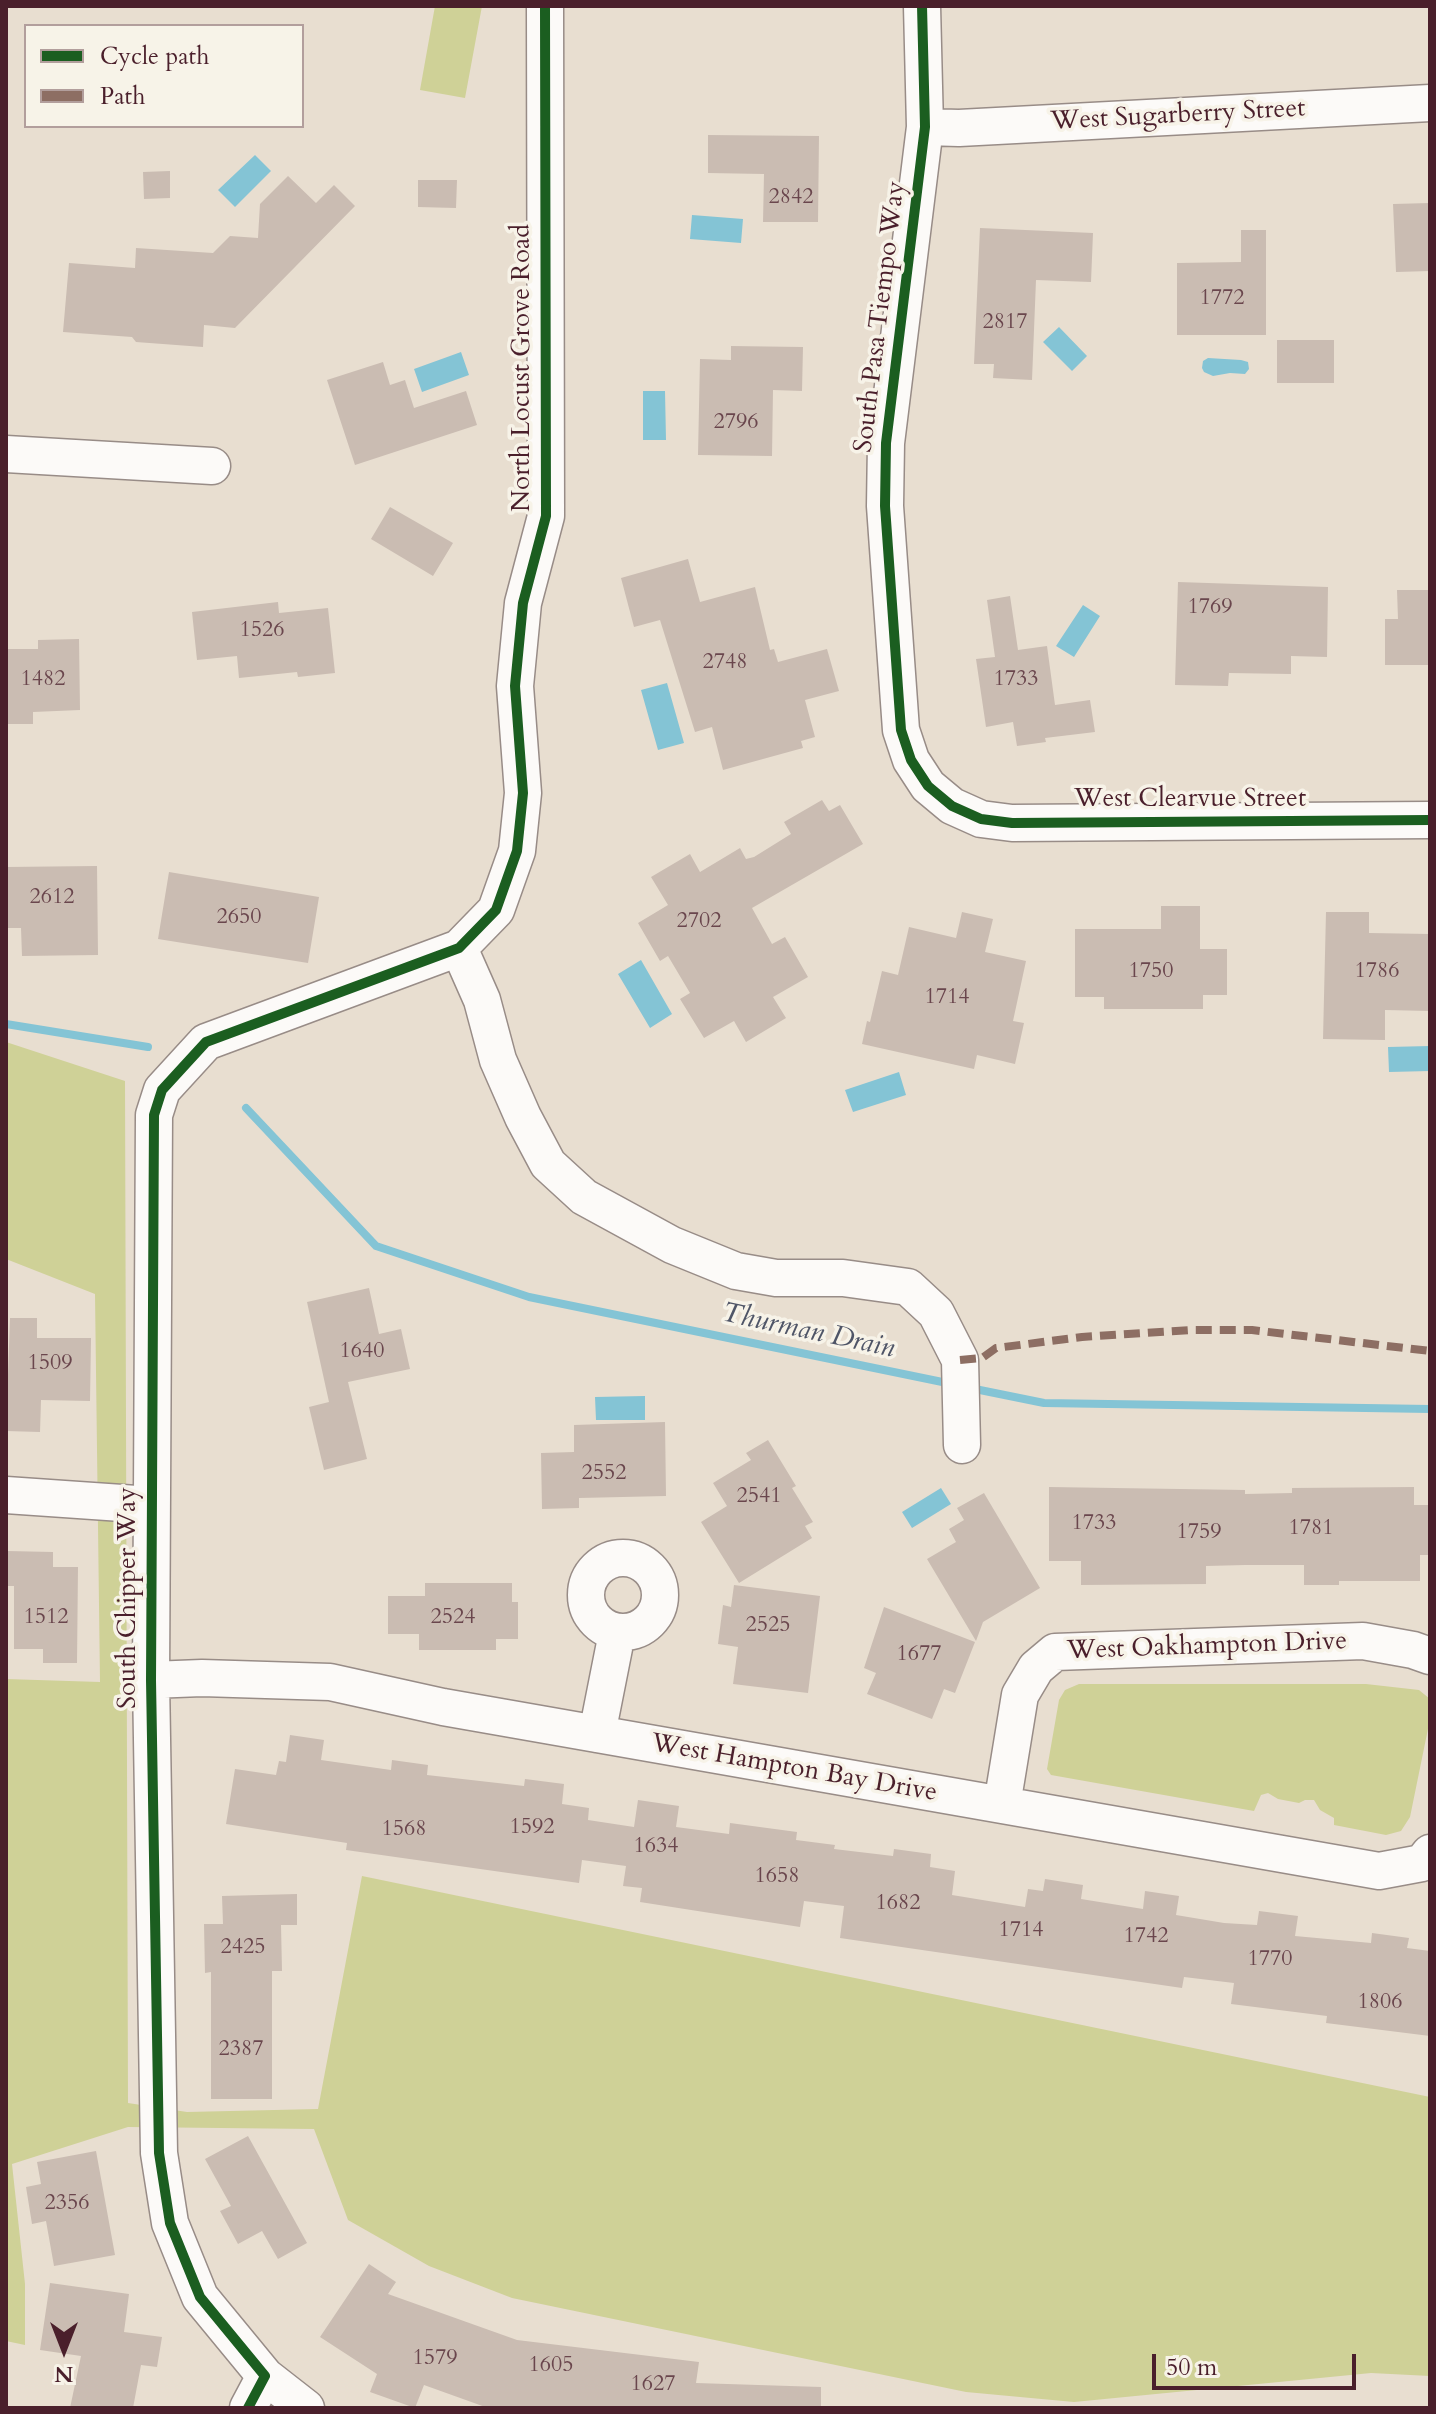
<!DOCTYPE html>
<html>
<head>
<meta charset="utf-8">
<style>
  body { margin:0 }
  #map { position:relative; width:1436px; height:2414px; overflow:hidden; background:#e8ded0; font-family:Cardo,serif }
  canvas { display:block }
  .frame { position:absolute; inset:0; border:8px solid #4a1f2b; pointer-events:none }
  .legend { position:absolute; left:24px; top:24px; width:280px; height:104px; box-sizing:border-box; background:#f7f3e8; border:2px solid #b29e9c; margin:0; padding:10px 14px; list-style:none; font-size:24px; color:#4a1f2b }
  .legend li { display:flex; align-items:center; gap:16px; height:40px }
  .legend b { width:40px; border:2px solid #b29e9c }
  .north { position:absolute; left:24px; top:2310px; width:80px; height:80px; -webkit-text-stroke:6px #f7f3e8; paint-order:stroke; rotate:180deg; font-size:22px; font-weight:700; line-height:32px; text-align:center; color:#4a1f2b }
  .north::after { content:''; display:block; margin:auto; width:28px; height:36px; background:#4a1f2b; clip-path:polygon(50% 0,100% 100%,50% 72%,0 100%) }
  .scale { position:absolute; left:1152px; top:2354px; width:204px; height:36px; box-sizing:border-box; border:4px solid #4a1f2b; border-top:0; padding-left:10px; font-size:24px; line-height:28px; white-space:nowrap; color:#4a1f2b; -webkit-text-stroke:6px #f7f3e8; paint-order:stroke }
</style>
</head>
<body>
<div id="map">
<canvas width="1436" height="2414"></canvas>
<div class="frame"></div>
<ul class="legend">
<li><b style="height:10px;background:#1b5e20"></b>Cycle path</li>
<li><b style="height:10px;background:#8d6e63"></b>Path</li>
</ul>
<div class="north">N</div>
<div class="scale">50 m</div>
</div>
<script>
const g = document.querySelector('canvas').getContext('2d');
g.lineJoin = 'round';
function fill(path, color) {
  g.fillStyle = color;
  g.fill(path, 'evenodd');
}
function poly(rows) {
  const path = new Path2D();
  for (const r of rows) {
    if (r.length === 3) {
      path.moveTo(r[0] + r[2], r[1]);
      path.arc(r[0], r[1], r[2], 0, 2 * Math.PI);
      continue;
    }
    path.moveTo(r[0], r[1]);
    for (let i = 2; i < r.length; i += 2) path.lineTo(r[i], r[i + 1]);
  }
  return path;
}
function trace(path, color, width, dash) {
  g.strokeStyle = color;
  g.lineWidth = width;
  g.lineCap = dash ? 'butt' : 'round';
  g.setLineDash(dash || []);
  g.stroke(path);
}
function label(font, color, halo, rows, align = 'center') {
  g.font = font + ' Cardo,serif';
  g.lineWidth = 7;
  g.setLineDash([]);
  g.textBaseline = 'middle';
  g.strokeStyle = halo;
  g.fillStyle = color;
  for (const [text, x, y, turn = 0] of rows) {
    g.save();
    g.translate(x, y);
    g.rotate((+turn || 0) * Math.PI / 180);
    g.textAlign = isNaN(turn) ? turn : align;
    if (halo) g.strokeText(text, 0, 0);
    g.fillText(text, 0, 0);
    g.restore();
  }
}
fill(poly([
  [435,6,482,6,465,98,420,90],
  [6,1042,125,1081,128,2103,187,2112,318,2109,362,1876,1430,2097,1430,2376,1371,2373,1074,2402,966,2392,512,2298,429,2266,348,2220,314,2129,128,2127,12,2164,25,2284,25,2345,6,2341,6,1679,100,1682,95,1294,6,1259],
  [1079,1684,1366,1684,1419,1690,1430,1699,1430,1719,1410,1817,1401,1831,1386,1835,1334,1825,1334,1818,1320,1810,1314,1800,1305,1800,1299,1803,1278,1799,1268,1793,1261,1795,1254,1811,1051,1775,1047,1769,1059,1700,1065,1690]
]), '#cfd197');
fill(poly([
  [255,155,271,171,235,207,218,190],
  [692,215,743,219,741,243,690,239],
  [1059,327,1087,356,1072,371,1043,342],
  [461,352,469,375,422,392,414,369],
  [1208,358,1241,360,1248,362,1249,369,1245,374,1230,373,1213,376,1204,372,1202,368,1203,361],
  [643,391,665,391,666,440,643,440],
  [1083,605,1100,616,1074,657,1056,646],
  [667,683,684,743,658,750,641,690],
  [641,960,672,1014,650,1028,618,974],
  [1430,1046,1430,1071,1389,1072,1388,1047],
  [899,1072,906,1095,853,1112,845,1090],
  [645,1396,645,1420,596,1420,595,1397],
  [941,1488,951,1504,912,1528,902,1512]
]), '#84c4d5');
trace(poly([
  [6,1024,148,1047],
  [246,1108,376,1246,529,1297,952,1384],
  [970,1388,1044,1403,1430,1409]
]), '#84c4d5', 8);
fill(poly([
  [708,135,819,136,818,222,763,222,764,174,708,173],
  [170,171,170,198,144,199,143,172],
  [288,176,316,203,334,185,355,206,235,328,204,325,203,347,136,342,132,337,63,332,69,263,135,268,136,248,213,253,230,236,258,238,260,204],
  [418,180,457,180,456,208,418,207],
  [1430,203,1430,271,1396,272,1393,204],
  [980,228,1093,233,1091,282,1036,280,1032,380,993,378,994,364,974,364],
  [1241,230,1266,230,1266,335,1177,335,1177,263,1241,262],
  [1277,340,1334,340,1334,383,1277,383],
  [731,346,803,347,802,391,773,390,772,456,698,455,700,359,731,360],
  [383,362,390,385,405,380,414,408,466,391,477,425,355,465,327,380],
  [390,507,453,543,433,576,371,539],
  [688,559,700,602,755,587,770,650,774,649,778,662,827,649,839,691,805,700,815,737,801,741,803,748,723,770,712,727,695,732,660,620,634,627,621,578],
  [1178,582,1328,587,1327,657,1291,656,1291,674,1229,673,1228,686,1175,685],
  [1397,590,1430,590,1430,665,1385,665,1385,619,1398,619],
  [1010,596,1018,650,1047,646,1055,705,1090,700,1095,732,1045,738,1046,742,1017,746,1013,722,986,727,976,659,995,657,987,600],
  [278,602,279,613,328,608,335,673,298,677,297,672,239,678,237,656,197,660,192,612],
  [79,639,80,710,33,712,33,724,6,724,6,649,38,649,38,640],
  [822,800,829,811,840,805,863,844,752,908,772,944,785,937,808,977,773,997,786,1018,746,1042,734,1021,704,1038,680,999,690,993,668,956,660,961,638,923,668,905,651,877,690,854,700,872,740,848,746,859,754,857,791,834,784,822],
  [97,866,98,955,22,956,21,928,6,928,6,867],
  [169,872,319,897,308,963,158,939],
  [1161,906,1200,906,1200,949,1227,949,1227,995,1203,995,1203,1009,1104,1009,1104,997,1075,997,1075,929,1161,929],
  [962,912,993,919,985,952,1026,961,1013,1021,1024,1023,1015,1064,977,1055,974,1069,862,1044,867,1021,870,1022,882,971,898,975,909,927,956,938],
  [1326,912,1369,912,1369,933,1430,934,1430,1011,1385,1010,1385,1040,1323,1039],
  [369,1288,379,1334,401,1329,410,1369,348,1382,367,1459,324,1470,309,1407,329,1402,307,1302],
  [10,1318,37,1318,37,1338,91,1338,90,1401,41,1400,40,1432,6,1431],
  [665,1422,666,1496,579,1498,579,1508,542,1509,541,1453,574,1452,574,1425],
  [768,1440,796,1486,792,1488,813,1522,805,1526,812,1538,739,1583,701,1522,727,1506,713,1483,751,1460,746,1453],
  [1049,1487,1245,1490,1245,1494,1292,1493,1292,1488,1414,1487,1414,1505,1430,1505,1430,1555,1420,1555,1420,1581,1339,1581,1339,1585,1304,1585,1304,1565,1245,1565,1206,1566,1206,1584,1081,1585,1081,1561,1049,1561],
  [984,1493,1040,1588,983,1622,976,1641,927,1559,956,1542,949,1529,964,1520,957,1508],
  [7,1551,53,1552,53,1567,78,1567,77,1663,43,1663,43,1649,14,1649,14,1586,7,1586],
  [425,1583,512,1583,512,1602,518,1602,518,1639,496,1639,496,1650,419,1650,419,1634,388,1634,388,1596,425,1596],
  [734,1585,820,1596,808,1693,733,1684,738,1647,718,1644,723,1605,731,1607],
  [884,1607,975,1642,955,1693,944,1689,932,1719,867,1694,876,1673,864,1668],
  [290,1735,324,1740,321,1760,391,1770,392,1760,428,1765,427,1775,524,1786,525,1779,564,1784,562,1804,589,1808,588,1820,634,1827,638,1800,679,1806,676,1827,729,1834,730,1823,797,1832,796,1840,835,1845,834,1849,893,1856,894,1849,931,1854,930,1867,955,1871,952,1895,1025,1907,1028,1889,1043,1891,1045,1879,1083,1885,1081,1899,1143,1909,1145,1891,1179,1896,1176,1915,1224,1923,1257,1925,1259,1911,1298,1916,1295,1936,1371,1943,1372,1933,1409,1938,1407,1948,1430,1951,1430,2036,1326,2023,1327,2016,1231,2004,1234,1983,1184,1977,1182,1988,840,1938,844,1906,804,1901,800,1927,640,1902,642,1888,623,1886,626,1866,582,1860,579,1883,346,1850,347,1843,226,1824,235,1769,276,1775,279,1761,286,1762],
  [297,1894,297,1925,281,1925,282,1971,272,1971,272,2099,211,2099,211,1972,205,1973,204,1924,223,1924,222,1896],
  [248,2136,307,2243,278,2259,262,2231,238,2244,220,2211,231,2206,205,2159],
  [96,2151,115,2255,54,2266,46,2221,32,2224,26,2187,41,2184,37,2162],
  [369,2264,396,2282,388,2294,517,2340,699,2362,696,2383,821,2387,821,2408,488,2408,424,2385,415,2408,370,2392,377,2374,320,2337],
  [50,2283,129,2294,124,2332,162,2337,157,2367,141,2365,133,2408,70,2408,81,2356,40,2350]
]), '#cabcb2');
const minor = poly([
  [922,6,925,127,886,443,885,506,901,730,911,760,928,786,952,806,981,819,1012,823,1430,820],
  [925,127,959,128,1430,103],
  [6,454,212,466],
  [459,948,482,1000,498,1060,523,1117,548,1164,584,1197,672,1245,736,1271,776,1278,843,1278,908,1287,936,1313,960,1360,962,1445],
  [6,1495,151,1505],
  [623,1595,37],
  [151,1680,202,1678,330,1682,443,1707,1379,1871,1422,1863,1430,1853],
  [597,1734,617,1633],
  [1002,1805,1020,1695,1036,1668,1055,1652,1363,1641,1413,1650,1430,1656],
  [265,2376,306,2408],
  [248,2408,265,2376,200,2297,170,2223,159,2153,151,1680,154,1115,162,1090,206,1042,459,948,496,910,517,851,523,793,515,686,523,603,546,516,545,6]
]);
trace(minor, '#988c87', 39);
trace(minor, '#fcfaf8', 36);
trace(poly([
  [960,1360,982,1358,996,1348,1082,1337,1190,1330,1252,1330,1430,1351]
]), '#8d6e63', 8, [16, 8]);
trace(poly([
  [922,6,925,127,886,443,885,506,901,730,911,760,928,786,952,806,981,819,1012,823,1430,820],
  [248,2408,265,2376,200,2297,170,2223,159,2153,151,1680,154,1115,162,1090,206,1042,459,948,496,910,517,851,523,793,515,686,523,603,546,516,545,6]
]), '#1b5e20', 10);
label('22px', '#6a464d', null, [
  ["2842",791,198],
  ["1772",1222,299],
  ["2817",1005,323],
  ["2796",736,423],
  ["1769",1210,608],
  ["1526",262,631],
  ["2748",725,663],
  ["1482",43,680],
  ["1733",1016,680],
  ["2612",52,898],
  ["2650",239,918],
  ["2702",699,922],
  ["1750",1151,972],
  ["1786",1377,972],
  ["1714",947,998],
  ["1640",362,1352],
  ["1509",50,1364],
  ["2552",604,1474],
  ["2541",759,1497],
  ["1733",1094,1524],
  ["1781",1311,1529],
  ["1759",1199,1533],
  ["1512",46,1618],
  ["2524",453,1618],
  ["2525",768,1626],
  ["1677",919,1655],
  ["1592",532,1828],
  ["1568",404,1830],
  ["1634",656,1847],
  ["1658",777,1877],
  ["1682",898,1904],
  ["1714",1021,1931],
  ["1742",1146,1937],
  ["2425",243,1948],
  ["1770",1270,1960],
  ["1806",1380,2003],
  ["2387",241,2050],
  ["2356",67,2204],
  ["1579",435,2359],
  ["1605",551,2366],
  ["1627",653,2385]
]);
label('26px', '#4a1f2b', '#f7f3e8', [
  ["West Sugarberry Street",1178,116,-3],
  ["South Pasa Tiempo Way",881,317,-83],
  ["North Locust Grove Road",523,368,-90],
  ["West Clearvue Street",1190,800],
  ["South Chipper Way",129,1598,-90],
  ["West Oakhampton Drive",1207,1647,-2],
  ["West Hampton Bay Drive",794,1769,10]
]);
label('italic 28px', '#4f5567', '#f7f3e8', [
  ["Thurman Drain",808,1332,12]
]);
</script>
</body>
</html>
